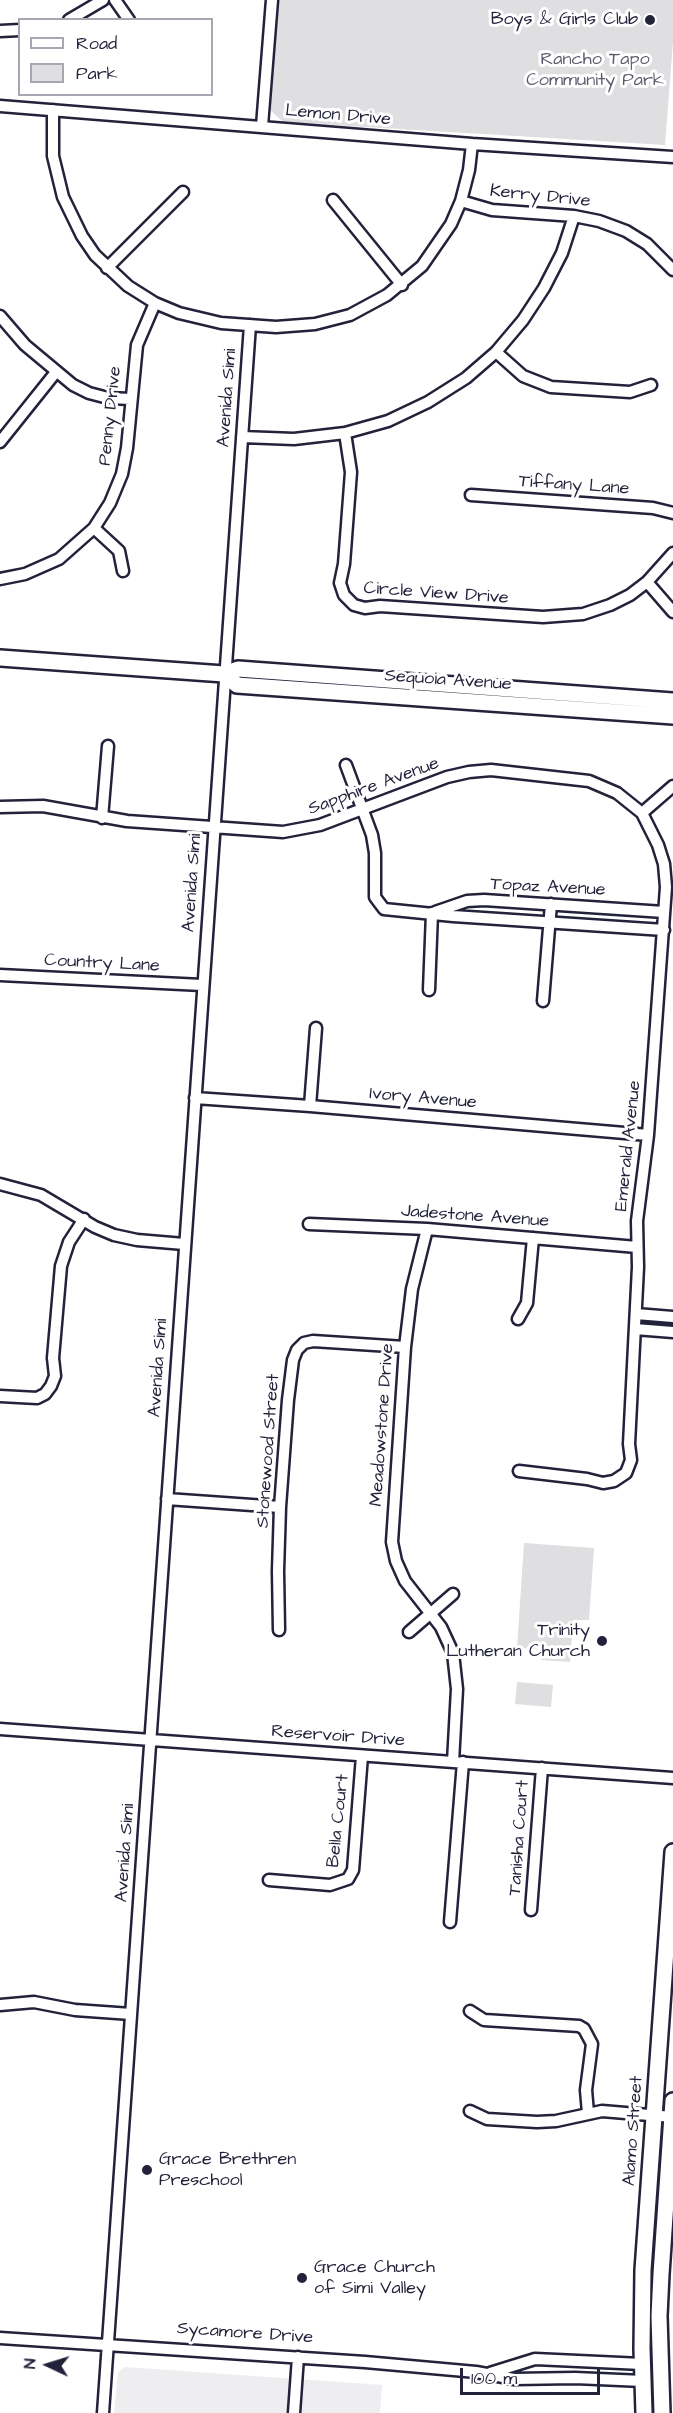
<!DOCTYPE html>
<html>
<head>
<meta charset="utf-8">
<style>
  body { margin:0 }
  #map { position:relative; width:673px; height:2413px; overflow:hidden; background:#fff; font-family:"Architects Daughter",sans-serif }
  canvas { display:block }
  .legend { position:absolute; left:18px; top:18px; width:195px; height:78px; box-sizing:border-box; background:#fff; border:2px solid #a7a7b1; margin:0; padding:8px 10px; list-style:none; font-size:18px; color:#22223b }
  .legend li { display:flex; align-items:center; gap:12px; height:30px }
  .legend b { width:30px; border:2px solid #a7a7b1 }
  .north { position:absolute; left:18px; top:2335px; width:60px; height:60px; -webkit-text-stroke:4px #fff; paint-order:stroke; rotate:274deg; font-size:16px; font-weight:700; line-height:24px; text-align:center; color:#22223b }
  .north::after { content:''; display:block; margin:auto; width:21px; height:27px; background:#22223b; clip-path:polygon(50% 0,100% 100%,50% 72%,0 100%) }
  .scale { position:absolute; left:460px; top:2368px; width:140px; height:27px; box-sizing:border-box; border:3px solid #22223b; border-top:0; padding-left:8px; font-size:18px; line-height:21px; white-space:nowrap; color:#22223b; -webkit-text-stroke:4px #fff; paint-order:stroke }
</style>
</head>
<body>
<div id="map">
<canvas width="673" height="2413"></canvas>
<ul class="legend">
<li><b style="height:8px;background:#fff"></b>Road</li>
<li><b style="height:16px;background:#dfdfe2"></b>Park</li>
</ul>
<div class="north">N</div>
<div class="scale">100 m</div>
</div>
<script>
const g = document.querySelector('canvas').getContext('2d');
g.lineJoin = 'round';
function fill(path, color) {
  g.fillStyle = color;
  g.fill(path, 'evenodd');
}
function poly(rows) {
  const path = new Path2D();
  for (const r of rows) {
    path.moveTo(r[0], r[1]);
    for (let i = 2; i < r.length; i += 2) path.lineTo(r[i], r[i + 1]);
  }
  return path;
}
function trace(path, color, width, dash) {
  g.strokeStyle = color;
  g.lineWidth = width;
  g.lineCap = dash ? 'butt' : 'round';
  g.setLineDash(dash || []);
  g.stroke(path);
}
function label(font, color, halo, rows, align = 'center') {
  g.font = font + ' "Architects Daughter",sans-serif';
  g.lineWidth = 6;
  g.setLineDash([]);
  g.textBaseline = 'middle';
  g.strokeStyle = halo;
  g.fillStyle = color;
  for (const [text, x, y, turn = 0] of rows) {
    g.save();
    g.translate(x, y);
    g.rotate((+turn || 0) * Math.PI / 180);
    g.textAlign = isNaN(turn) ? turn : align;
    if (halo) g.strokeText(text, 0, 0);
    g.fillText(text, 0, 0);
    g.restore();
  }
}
fill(poly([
  [125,2367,382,2385,380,2413,114,2413,118,2372]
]), '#eeeef1');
fill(poly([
  [277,0,673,0,673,42,665,145,283,122,269,109],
  [524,1543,594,1548,589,1620,573,1620,570,1662,541,1660,541,1649,517,1648],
  [517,1682,553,1685,551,1707,515,1704]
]), '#dfdfe2');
const street = poly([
  [115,0,129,20],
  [69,20,103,0],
  [0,31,20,30],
  [0,106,472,144,673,157],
  [53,110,53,156,63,197,82,236,95,255,128,286,155,303,179,313,221,323,276,327,315,324,350,315,387,295,422,266,451,224,461,201,469,170,472,144],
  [262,126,272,0],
  [333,200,402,285],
  [461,201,492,210,574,216,599,221,626,231,647,244,673,270],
  [107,268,183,192],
  [0,316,25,345,73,385,89,393,108,398,131,399],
  [496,352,523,376,551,387,630,392,651,385],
  [345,433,351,472,344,564,340,583,344,595,354,605,365,608,380,606,543,617,583,614,610,605,630,595,647,582,673,553],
  [242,437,294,439,345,433,388,421,428,402,466,378,496,352,523,320,544,288,562,253,574,216],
  [0,442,56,372],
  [471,495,653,508,673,513],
  [94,528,119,551,123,571],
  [0,579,25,574,59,559,94,528,110,503,122,474,127,448,137,345,155,303],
  [647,582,673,612],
  [346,765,372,835,375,853,375,897,384,909,453,916,664,930],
  [0,807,43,806,127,821,283,832,320,825,447,777,469,772,491,770,589,781,617,793,642,813,658,845,664,864,666,887,648,1135,637,1221,638,1267,629,1444,631,1460,626,1473,614,1481,603,1483,587,1479,519,1471],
  [642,813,673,786],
  [102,818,108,746],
  [435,912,467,901,484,900,664,912],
  [0,975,202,985],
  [429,990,432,913],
  [543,1001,551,904],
  [195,1098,310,1106,648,1135],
  [310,1106,316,1028],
  [0,1184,41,1195,95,1227,114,1235,137,1240,184,1244],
  [309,1224,427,1229,637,1247],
  [427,1229,412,1289,405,1347,392,1542,396,1561,405,1581,441,1627,453,1653,457,1689,453,1762],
  [636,1314,673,1317],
  [518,1319,527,1303,533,1238],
  [635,1329,673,1332],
  [0,1396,37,1398,45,1394,51,1386,55,1376,53,1358,61,1266,69,1242,84,1219],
  [167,1499,280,1507],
  [279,1630,278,1571,280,1507,288,1400,293,1360,297,1350,304,1343,313,1341,405,1347],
  [409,1632,453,1594],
  [0,1729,673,1778],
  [269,1880,330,1885,348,1879,353,1870,362,1756],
  [531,1910,542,1768],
  [450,1922,463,1762],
  [0,2005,34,2002,75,2010,131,2014],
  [470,2011,484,2020,579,2026,584,2029,592,2044,586,2090,588,2113],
  [470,2111,487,2119,537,2122,556,2121,602,2111,673,2117],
  [0,2338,365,2362,476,2372,514,2379,575,2378,643,2381],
  [490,2373,535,2359,642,2364],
  [103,2413,250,325],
  [294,2413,298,2357]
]);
const secondary = poly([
  [0,658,224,674,238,669,673,701],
  [224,674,237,685,673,716],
  [644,2413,642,2349,643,2270,673,1852],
  [662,2413,659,2316,661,2274,673,2101]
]);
trace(street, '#22223b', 15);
trace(secondary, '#22223b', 20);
trace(street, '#fff', 10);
trace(secondary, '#fff', 15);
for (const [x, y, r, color] of [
  [650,20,6,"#22223b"],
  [602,1641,6,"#22223b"],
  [147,2170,6,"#22223b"],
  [302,2278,6,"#22223b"]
]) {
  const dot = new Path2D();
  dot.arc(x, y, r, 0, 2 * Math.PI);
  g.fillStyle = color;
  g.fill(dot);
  trace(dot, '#fff', 2);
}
label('18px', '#22223b', '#fff', [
  ["Boys & Girls Club",638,20],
  ["Trinity",590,1631],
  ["Lutheran Church",590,1652],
  ["Grace Brethren",159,2160,"left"],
  ["Preschool",159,2181,"left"],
  ["Grace Church",314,2268,"left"],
  ["of Simi Valley",314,2289,"left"]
], 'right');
label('18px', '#5b5b6d', '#fff', [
  ["Rancho Tapo",595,60],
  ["Community Park",595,81]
]);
label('18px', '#22223b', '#fff', [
  ["Lemon Drive",338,116,5],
  ["Kerry Drive",540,197,6],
  ["Avenida Simi",228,398,-86],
  ["Penny Drive",111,416,-84],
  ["Tiffany Lane",574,486,4],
  ["Circle View Drive",436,594,4],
  ["Sequoia Avenue",448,681,4],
  ["Sapphire Avenue",374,787,-20],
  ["Avenida Simi",193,883,-86],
  ["Topaz Avenue",548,888,3],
  ["Country Lane",102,964,3],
  ["Ivory Avenue",423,1099,5],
  ["Emerald Avenue",629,1146,-84],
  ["Jadestone Avenue",475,1217,4],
  ["Avenida Simi",159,1368,-86],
  ["Meadowstone Drive",383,1425,-86],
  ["Stonewood Street",269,1451,-86],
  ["Reservoir Drive",338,1737,4],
  ["Bella Court",339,1821,-84],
  ["Tanisha Court",520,1838,-86],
  ["Avenida Simi",126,1853,-86],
  ["Alamo Street",634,2131,-86],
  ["Sycamore Drive",245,2334,4]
]);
</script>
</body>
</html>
